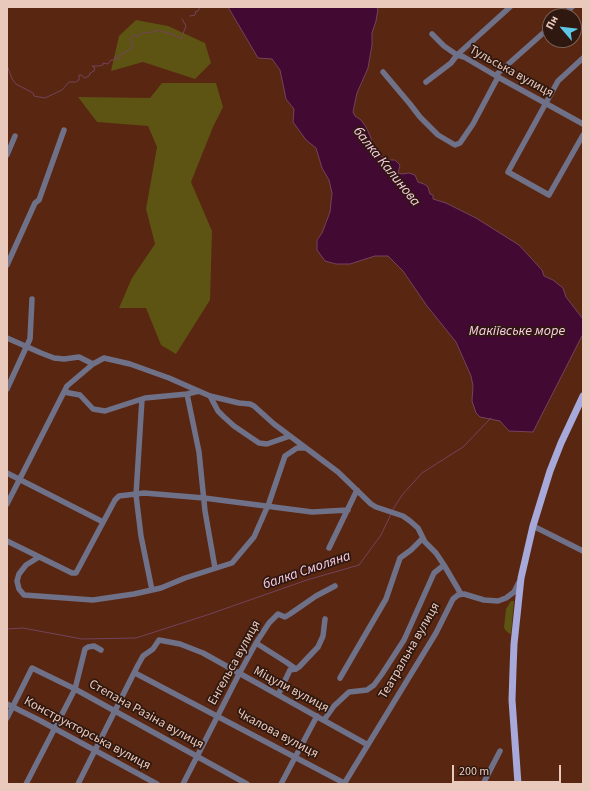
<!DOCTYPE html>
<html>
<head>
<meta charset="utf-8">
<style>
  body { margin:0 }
  #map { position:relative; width:590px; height:791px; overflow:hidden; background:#592611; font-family:"Source Sans 3",sans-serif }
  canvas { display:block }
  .frame { position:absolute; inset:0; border:8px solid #eac9bd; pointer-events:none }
  .north { position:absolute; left:542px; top:8px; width:40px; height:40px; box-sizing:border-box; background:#2f180f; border:1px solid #7a5f55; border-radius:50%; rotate:298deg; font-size:11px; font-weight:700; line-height:16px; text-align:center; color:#eac9bd }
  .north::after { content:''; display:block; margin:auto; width:14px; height:18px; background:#5dc7e8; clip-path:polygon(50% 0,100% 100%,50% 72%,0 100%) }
  .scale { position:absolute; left:452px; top:765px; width:109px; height:18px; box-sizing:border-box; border:2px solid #eac9bd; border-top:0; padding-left:5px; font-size:12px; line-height:14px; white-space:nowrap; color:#eac9bd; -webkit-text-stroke:3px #2f180f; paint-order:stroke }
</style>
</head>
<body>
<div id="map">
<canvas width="590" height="791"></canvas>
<div class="frame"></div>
<div class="north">Пн</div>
<div class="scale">200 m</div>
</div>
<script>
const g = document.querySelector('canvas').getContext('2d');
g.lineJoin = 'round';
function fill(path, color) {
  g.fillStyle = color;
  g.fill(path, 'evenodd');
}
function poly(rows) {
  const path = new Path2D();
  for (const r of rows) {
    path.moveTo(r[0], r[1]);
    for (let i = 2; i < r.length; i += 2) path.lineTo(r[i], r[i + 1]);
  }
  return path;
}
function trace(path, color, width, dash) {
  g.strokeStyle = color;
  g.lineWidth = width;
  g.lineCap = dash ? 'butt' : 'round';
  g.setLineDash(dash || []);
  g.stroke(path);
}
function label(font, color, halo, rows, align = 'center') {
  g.font = font + ' "Source Sans 3",sans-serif';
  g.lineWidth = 3.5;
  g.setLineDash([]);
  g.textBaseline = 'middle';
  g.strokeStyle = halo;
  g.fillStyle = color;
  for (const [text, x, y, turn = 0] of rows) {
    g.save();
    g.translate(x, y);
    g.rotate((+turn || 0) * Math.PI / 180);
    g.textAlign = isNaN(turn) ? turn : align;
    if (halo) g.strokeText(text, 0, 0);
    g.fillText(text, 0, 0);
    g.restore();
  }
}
fill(poly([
  [136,20,168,26,205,43,211,63,195,79,143,62,111,71,119,36],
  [162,83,216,83,223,107,213,127,191,182,212,231,210,300,176,354,161,345,146,308,119,308,132,278,155,244,146,209,157,147,148,126,97,122,78,97,150,98],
  [511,601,514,601,511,634,507,632,504,628,506,609]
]), '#5d5413');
const water = poly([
  [228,7,376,7,378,9,376,21,372,33,372,45,368,68,357,93,353,112,355,116,361,120,366,127,371,138,373,156,381,156,387,160,395,160,400,165,398,173,402,174,409,173,415,175,418,182,424,184,428,187,430,194,433,195,433,199,446,203,476,218,519,245,542,270,544,276,553,280,563,288,566,297,583,319,583,334,533,432,509,431,500,421,480,417,476,413,472,401,473,386,471,376,456,342,427,306,403,271,388,256,375,256,350,264,336,264,325,261,317,250,317,240,322,233,330,212,332,193,329,180,322,168,316,148,306,140,293,122,294,109,286,99,280,70,272,59,258,58,228,7]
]);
fill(water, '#420a32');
trace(water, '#74435c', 1);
trace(poly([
  [207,7,208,7],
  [190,16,195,15,196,11,198,11,200,7],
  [7,65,12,79,16,84,33,93,34,96,45,98,62,90,69,82,76,82,79,80,79,75,81,75,85,78,89,76,90,73,94,71,95,68,92,66,99,66,103,65,103,63,108,64,111,60,114,60,115,57,119,59,119,55,125,53,129,49,133,47,130,40,133,35,136,35,137,37,144,32,147,33,150,32,155,32,156,30,175,35,181,39,186,26,182,19],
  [392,511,402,495,422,473,463,447,491,418],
  [7,629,23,628,82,639,136,638,207,615,307,580,359,565,381,535,391,514]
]), '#74435c', 1);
trace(poly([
  [562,16,572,7],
  [432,34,444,46,457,55,464,57,498,77,583,124],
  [583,58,558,81,508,172,549,195,583,135],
  [383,72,410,104,420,117,438,135,455,145,460,143,473,124,498,77],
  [496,75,550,27],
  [426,82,451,63,457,55,510,7],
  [7,155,15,136],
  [7,265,35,203,39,200,64,130],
  [7,338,41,353,54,358,64,359,79,357,93,364],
  [7,389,30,339,32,299],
  [64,392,80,395,93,409,105,411,145,398,187,394,199,391],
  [187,394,199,452,205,511,215,568],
  [210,396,218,411,224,417,234,426,259,443,267,444,290,436],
  [142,399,136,495,141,536,152,590],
  [7,473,103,522],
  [7,504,67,386,93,364,104,358,130,364,169,378,210,396,239,403,250,404,254,406,274,424,338,472,371,504,376,507,403,516,410,521,418,528,425,542,436,553,444,565,461,594],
  [533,526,583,551],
  [7,541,72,573,76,573,115,500,119,496,144,493,204,498,312,512,348,510],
  [329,548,357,490],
  [39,557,26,565,19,574,17,581,19,589,24,595,93,600,134,594,161,588,185,578,232,563,254,537,269,503,285,456,297,448,306,448],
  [256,643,286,662,296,669],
  [135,673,344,783],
  [340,678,386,599,400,558,411,550,423,538],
  [278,695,290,670,296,669,299,667,318,647,323,636,325,619],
  [7,704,39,720,157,784],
  [7,718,32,668,75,689,247,784],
  [324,720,334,706,349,692,367,690,374,685,382,674,404,640,434,573,444,565],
  [26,784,75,689,85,649,88,647,94,646,101,650],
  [78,784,138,665,143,656,153,649,159,640,180,644,203,653,368,745],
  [183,784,239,674,256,643,269,623,278,614,285,617,290,614,316,596,335,586],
  [281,784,317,716],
  [344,784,436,633,453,599,458,595,464,594,484,600,498,601,506,598,514,592,519,582],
  [483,784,500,751]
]), '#6f7189', 5.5);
trace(poly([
  [518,784,512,700,513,670,514,644,521,578,533,526,550,471,561,443,583,396]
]), '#a6a9da', 7);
label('13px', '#eac9bd', '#2f180f', [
  ["Тульська вулиця",511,72,29],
  ["Театральна вулиця",410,651,-60],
  ["Енгельса вулиця",235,663,-61],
  ["Міцули вулиця",291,690,28],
  ["Степана Разіна вулиця",146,715,29],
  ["Конструкторська вулиця",87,734,28],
  ["Чкалова вулиця",277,734,28]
]);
label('italic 14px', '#f9cde7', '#2f180f', [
  ["балка Калинова",386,167,51],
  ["Макіївське море",517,332],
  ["балка Смоляна",307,571,-19]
]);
</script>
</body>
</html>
